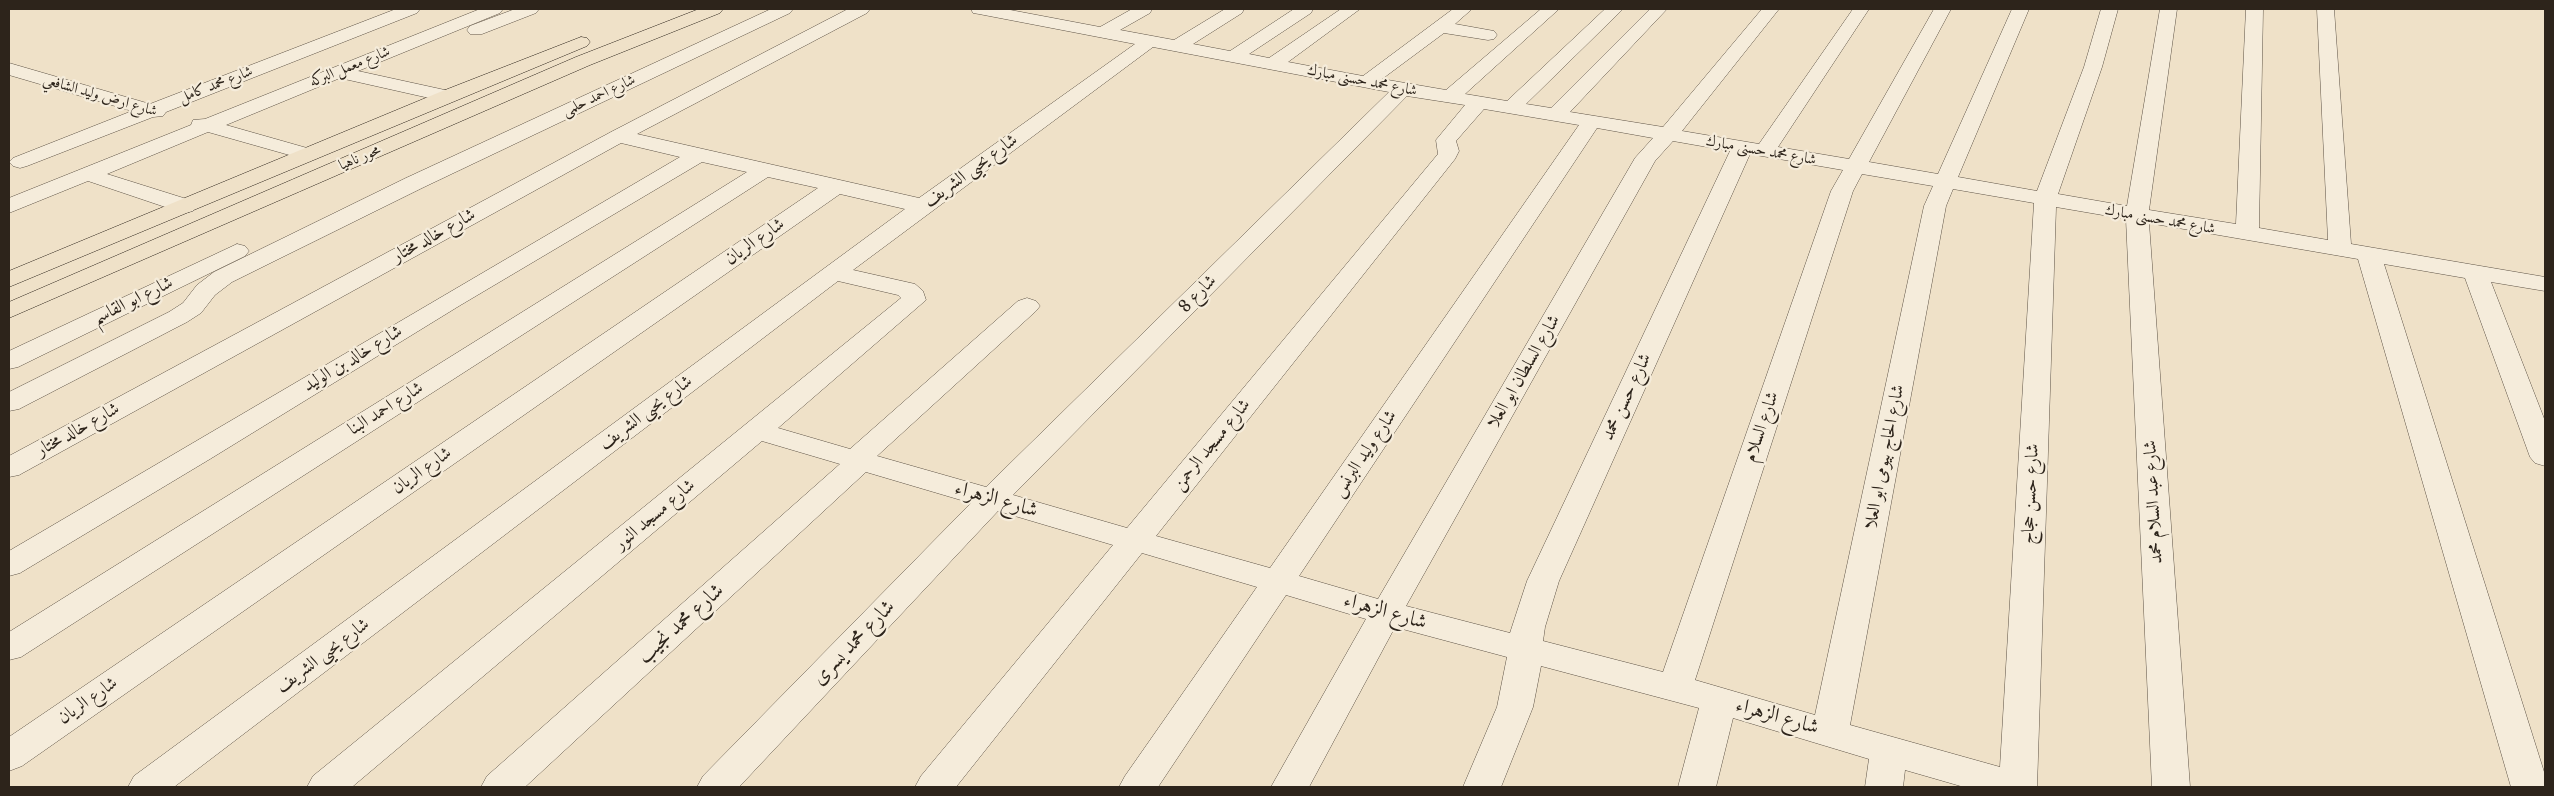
<!DOCTYPE html>
<html>
<head>
<meta charset="utf-8">
<style>
  body { margin:0 }
  #map { position:relative; width:2554px; height:796px; overflow:hidden; background:#efe1c8; font-family:"IM FELL Great Primer",serif }
  canvas { display:block }
  .frame { position:absolute; inset:0; border:10px solid #2d241b; pointer-events:none }
</style>
</head>
<body>
<div id="map">
<canvas width="2554" height="796"></canvas>
<div class="frame"></div>
</div>
<script>
const g = document.querySelector('canvas').getContext('2d');
g.lineJoin = 'round';
function poly(rows) {
  const path = new Path2D();
  for (const r of rows) {
    path.moveTo(r[0], r[1]);
    for (let i = 2; i < r.length; i += 2) path.lineTo(r[i], r[i + 1]);
  }
  return path;
}
function trace(path, color, width, dash) {
  g.strokeStyle = color;
  g.lineWidth = width;
  g.lineCap = dash ? 'butt' : 'round';
  g.setLineDash(dash || []);
  g.stroke(path);
}
function fill(path, color) {
  g.fillStyle = color;
  g.fill(path, 'evenodd');
}
function label(font, color, halo, rows, align = 'center') {
  g.font = font + ' "IM FELL Great Primer",Amiri,serif';
  g.lineWidth = 4.5;
  g.setLineDash([]);
  g.textBaseline = 'middle';
  g.strokeStyle = halo;
  g.fillStyle = color;
  for (const [text, x, y, turn = 0] of rows) {
    g.save();
    g.translate(x, y);
    g.rotate((+turn || 0) * Math.PI / 180);
    g.textAlign = isNaN(turn) ? turn : align;
    if (halo) g.strokeText(text, 0, 0);
    g.fillText(text, 0, 0);
    g.restore();
  }
}
const minor = poly([
  [396,9,420,9,417,13,166,112,163,116,153,117,27,166,20,168,13,166,9,162,13,158,132,111,9,75,9,63,150,104,396,9],
  [480,9,503,9,500,13,358,71,454,92,457,96,454,100,447,102,340,78,226,125,314,150,317,154,314,158,307,160,208,132,107,174,193,201,196,206,193,211,185,213,177,211,88,181,9,213,9,198,191,125,193,120,205,119,480,9],
  [515,9,539,9,536,13,482,34,470,34,467,30,470,26,515,9],
  [771,9,793,9,790,13,422,188,232,282,215,295,201,313,187,322,19,409,9,411,9,392,169,312,183,303,197,285,214,272,406,178,771,9],
  [848,9,870,9,867,13,637,134,919,198,1135,44,979,14,973,13,971,9,1005,9,1100,27,1132,9,1152,9,1150,13,1120,30,1174,40,1225,9,1244,9,1242,13,1193,44,1230,51,1294,9,1313,9,1311,13,1249,54,1269,58,1341,9,1360,9,1288,62,1363,76,1453,9,1472,9,1455,24,1494,31,1497,35,1494,39,1488,40,1444,33,1382,79,1446,90,1541,9,1559,9,1465,94,1507,101,1605,9,1623,9,1526,104,1551,108,1650,9,1667,9,1570,112,1663,127,1762,9,1779,9,1682,131,1759,144,1853,9,1869,9,1778,147,1849,159,1934,9,1951,9,1869,162,1938,174,2012,9,2029,9,1958,177,2037,191,2084,67,2101,9,2118,9,2102,67,2058,194,2127,206,2160,9,2177,9,2149,210,2236,224,2246,9,2263,9,2259,228,2328,240,2317,9,2334,9,2351,244,2545,277,2545,291,2491,282,2545,421,2545,466,2535,463,2530,457,2465,278,2384,264,2545,775,2545,787,2511,787,2358,259,2149,223,2190,787,2152,787,2126,219,2056,207,2037,787,1964,787,1905,770,1903,787,1865,787,1869,759,1733,718,1716,787,1678,787,1699,708,1541,666,1533,707,1501,787,1463,787,1497,707,1507,657,1395,627,1309,787,1271,787,1366,619,1286,595,1158,787,1119,787,1125,776,1257,587,1142,553,956,787,915,787,921,776,1113,545,998,511,739,787,697,787,703,776,971,503,866,472,525,787,481,787,487,776,840,464,762,441,352,787,307,787,313,776,901,298,898,295,838,281,174,787,128,787,134,776,905,209,840,194,22,766,9,771,9,737,818,188,768,177,21,657,9,660,9,632,747,172,702,162,459,306,210,459,20,573,9,576,9,551,680,157,621,143,19,475,9,477,9,456,611,132,848,9],
  [1153,47,1389,92,986,487,877,456,1036,311,1040,306,1036,301,1027,298,1018,301,850,449,778,428,926,300,923,291,915,284,853,270,1153,47],
  [1407,96,1465,105,1436,140,1438,154,1127,528,1013,495,1407,96],
  [1484,109,1579,125,1270,568,1156,536,1455,159,1459,151,1456,141,1484,109],
  [1597,128,1653,138,1635,158,1378,599,1299,576,1597,128],
  [1673,141,1730,151,1527,581,1510,633,1406,606,1655,161,1673,141],
  [1750,154,1843,170,1831,191,1663,672,1543,641,1545,627,1559,581,1750,154],
  [1862,174,1933,186,1924,206,1815,715,1695,680,1853,191,1862,174],
  [1953,189,2034,203,2000,767,1850,725,1946,206,1953,189],
  [237,244,245,246,249,251,245,256,18,367,9,369,9,351,237,244]
]);
const major = poly([
  [699,9,723,9,720,13,590,65,9,318,9,302,576,57,699,9],
  [581,37,587,38,590,42,587,46,9,287,9,271,440,92,581,37]
]);
trace(minor, '#5e5346', 1);
trace(major, '#2d241b', 1);
fill(minor, '#f5ecdb');
fill(major, '#efe1c8');
label('15px', '#2d241b', '#f5ecdb', [
  ["شارع معمل البركه",350,67,-22],
  ["شارع محمد حسنى مبارك",1362,81,11],
  ["شارع محمد كامل",216,85,-21],
  ["شارع ارض وليد الشافعي",100,96,16],
  ["شارع احمد حلمى",599,96,-25],
  ["شارع محمد حسنى مبارك",1761,151,10],
  ["محور ناهيا",360,158,-23],
  ["شارع محمد حسنى مبارك",2160,220,10]
]);
label('18px', '#2d241b', '#f5ecdb', [
  ["شارع يحيى الشريف",971,171,-36],
  ["شارع خالد مختار",434,236,-29],
  ["شارع الريان",755,242,-35],
  ["شارع 8",1198,294,-45],
  ["شارع ابو القاسم",133,301,-26],
  ["شارع خالد بن الوليد",353,359,-31],
  ["شارع السلطان ابو العلا",1524,372,-60],
  ["شارع حسن محمد",1627,397,-65],
  ["شارع احمد البنا",386,409,-32],
  ["شارع يحيى الشريف",646,413,-37],
  ["شارع السلام",1762,427,-71],
  ["شارع خالد مختار",78,430,-29],
  ["شارع مسجد الرحمن",1212,445,-51],
  ["شارع وليد البرنس",1365,454,-56],
  ["شارع الحاج بيومى ابو العلا",1885,457,-79],
  ["شارع الريان",422,471,-35],
  ["شارع حسن حجاج",2031,494,-87],
  ["شارع عبد السلام محمد",2154,502,-93],
  ["شارع مسجد النور",655,515,-40],
  ["شارع يحيى الشريف",323,656,-37],
  ["شارع الريان",88,701,-35]
]);
label('21px', '#2d241b', '#f5ecdb', [
  ["شارع الزهراء",996,500,16],
  ["شارع الزهراء",1385,612,16],
  ["شارع محمد نجيب",681,624,-42],
  ["شارع محمد يسرى",854,643,-46],
  ["شارع الزهراء",1777,717,16]
]);
</script>
</body>
</html>
